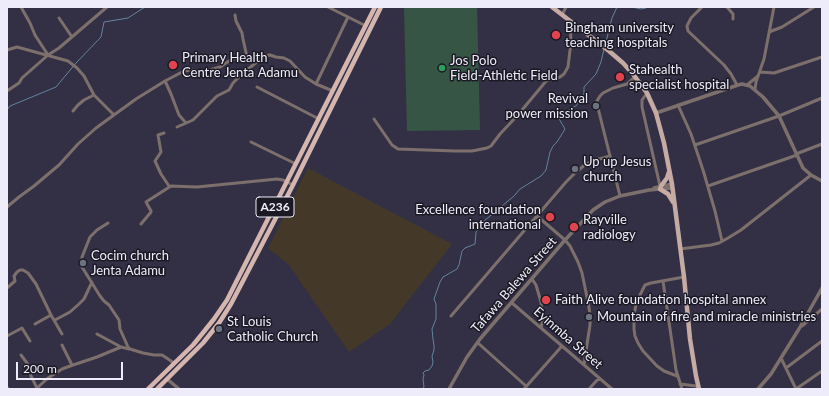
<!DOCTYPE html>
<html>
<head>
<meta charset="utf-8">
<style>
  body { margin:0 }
  #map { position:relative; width:829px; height:396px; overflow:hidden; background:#333046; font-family:Lato,sans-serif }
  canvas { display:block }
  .frame { position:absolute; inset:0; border:8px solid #eeecfb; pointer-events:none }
  .scale { position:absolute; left:16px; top:362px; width:107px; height:18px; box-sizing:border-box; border:2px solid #eeecfb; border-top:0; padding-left:5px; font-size:12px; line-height:14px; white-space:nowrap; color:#eeecfb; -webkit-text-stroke:3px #1b1923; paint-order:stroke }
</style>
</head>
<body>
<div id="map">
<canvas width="829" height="396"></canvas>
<div class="frame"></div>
<div class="scale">200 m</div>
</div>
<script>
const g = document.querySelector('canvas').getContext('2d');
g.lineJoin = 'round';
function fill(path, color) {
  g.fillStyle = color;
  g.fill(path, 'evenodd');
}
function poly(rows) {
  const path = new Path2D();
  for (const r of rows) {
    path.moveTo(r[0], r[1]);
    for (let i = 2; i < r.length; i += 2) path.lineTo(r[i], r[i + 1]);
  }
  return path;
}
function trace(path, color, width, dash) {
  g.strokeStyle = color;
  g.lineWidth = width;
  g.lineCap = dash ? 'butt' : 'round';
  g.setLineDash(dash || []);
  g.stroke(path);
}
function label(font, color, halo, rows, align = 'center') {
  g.font = font + ' Lato,sans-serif';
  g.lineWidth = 3;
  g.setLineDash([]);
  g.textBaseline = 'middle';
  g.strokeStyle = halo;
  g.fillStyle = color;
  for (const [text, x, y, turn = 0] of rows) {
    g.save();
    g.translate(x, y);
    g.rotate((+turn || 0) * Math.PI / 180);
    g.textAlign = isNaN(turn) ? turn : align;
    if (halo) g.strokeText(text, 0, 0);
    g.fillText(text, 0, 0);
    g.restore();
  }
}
fill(poly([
  [308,168,452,244,390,324,349,352,289,265,268,248]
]), '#443929');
fill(poly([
  [404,7,477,7,480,130,407,131]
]), '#365545');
trace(poly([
  [632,7,641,9,646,8,647,7],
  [605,46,612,18,617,7],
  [7,110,10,106,56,87,76,63,101,37,104,22,128,18,145,7],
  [422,389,424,387,423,379,424,375,423,373,425,371,429,370,432,366,433,362,432,356,434,350,434,345,433,339,432,329,436,319,436,304,434,299,440,282,443,277,457,269,459,265,462,251,465,248,475,244,476,232,484,221,514,196,520,189,541,176,546,170,550,152,553,146,557,142,565,129,558,117,577,105,579,99,584,94,584,87,596,74,601,62,604,49]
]), '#64849d', 1);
trace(poly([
  [21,7,30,23,35,35,48,55],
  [328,7,366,26],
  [702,7,691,18,687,26,688,31,724,65,731,74,737,85],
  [727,7,733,14,733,19],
  [235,15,236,21,242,33,243,39,247,57],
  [562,15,566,7],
  [59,18,72,37],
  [769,32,782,27,814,7],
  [7,50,17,47,68,61,77,68,84,76,94,95,114,115],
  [760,72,774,73,822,57],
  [165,81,171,94,179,115,186,123],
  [316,84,348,17],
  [747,85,758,76],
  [257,87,319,119],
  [755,89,756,82,764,59,774,7],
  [7,91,19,83,22,78,48,55,59,48,107,7],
  [647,93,642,100,642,107,660,186],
  [678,105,691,134,703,170,715,211,722,241],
  [73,111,78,105,84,100,94,95],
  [374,119,392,145,398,149,455,151,472,151,487,148,491,146,500,134,517,116,542,86,546,81,560,77,564,74,568,67,571,42,570,22],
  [177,127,193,120,217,96,229,90,233,83,240,76,259,60,266,56],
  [164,133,158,135,161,152,155,161,161,174,169,186],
  [251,142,296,164],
  [695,145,779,116,822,98],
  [796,154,822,144],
  [708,186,797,155],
  [620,196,597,104,597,101,600,96,603,93,613,88,627,84,635,77],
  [7,207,19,197,34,186,59,165,78,144,96,128,136,99,165,81,184,71,191,70,204,71,213,69,220,67,232,59,270,55,276,57,284,58,290,61,305,77,316,84,333,91],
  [537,216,565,240,570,246,578,262,582,273,588,302,590,314,590,325,588,338,584,365],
  [108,223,97,230,90,237,82,257,82,267,100,296,104,301,109,305,119,320,120,329,128,347,130,349,143,353,154,355,162,355,174,363],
  [141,224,151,212,151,211,146,202,171,186,197,187,277,179,283,180,293,185],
  [680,249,711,245,719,243,728,238,741,230,811,175],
  [532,279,536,285,541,302,543,319,541,328],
  [663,281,676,370,682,389],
  [7,288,15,281,14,276,17,272,20,270,23,270,28,273,36,284,51,315,62,334],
  [512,303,612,389],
  [451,316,566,182,575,173,586,164,592,161,610,156],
  [55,320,70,312,79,304,84,299,92,282],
  [35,324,51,315],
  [802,326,822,309],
  [97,334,121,347,129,349],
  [7,336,22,328,30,341],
  [478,343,526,386],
  [62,345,72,365],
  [21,355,27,363,31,376,37,388],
  [781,358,796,389],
  [786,368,822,341],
  [677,376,664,371,657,366,643,351,638,343,635,336,634,329,634,314,637,301,645,285,651,283,684,277],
  [680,384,696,386],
  [7,387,8,389],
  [36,389,48,378,62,369,73,365,97,357,121,347],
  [524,389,562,346],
  [589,389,599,378],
  [796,389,822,371]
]), '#7d706c', 3);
trace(poly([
  [656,113,738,85,742,84,750,86,763,97,779,116,803,168,811,175,822,181],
  [654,188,672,184],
  [167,379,179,389],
  [449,389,467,357,480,339,565,240,593,210,605,202,620,196,649,190,672,188],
  [758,389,771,374,799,329,822,288]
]), '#7d706c', 3.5);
trace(poly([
  [552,7,609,51,623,63,633,74,647,93,656,113,664,143,672,184,684,277,690,339,696,376,699,389],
  [661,186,667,178,669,172],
  [660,189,668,194,673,202]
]), '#c6aba4', 4.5);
trace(poly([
  [148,389,193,345,202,334,214,319,227,300,375,7],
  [157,389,203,343,219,323,231,304,293,185,381,7]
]), '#d4b6af', 4.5);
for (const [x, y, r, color] of [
  [556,35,5,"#e0444e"],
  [173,65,5,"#e0444e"],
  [442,68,4,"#2e9e5b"],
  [620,77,5,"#e0444e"],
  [596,106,4,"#6b7280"],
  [575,169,4,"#6b7280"],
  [550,217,5,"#e0444e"],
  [574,227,5,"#e0444e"],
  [83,263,4,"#6b7280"],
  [546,300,5,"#e0444e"],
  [589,317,4,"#6b7280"],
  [219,329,4,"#6b7280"]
]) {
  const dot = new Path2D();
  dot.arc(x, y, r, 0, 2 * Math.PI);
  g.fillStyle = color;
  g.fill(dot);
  trace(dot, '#1b1923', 1.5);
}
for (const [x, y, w] of [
  [275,207,38]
]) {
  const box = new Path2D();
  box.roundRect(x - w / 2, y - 10, w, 20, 3);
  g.fillStyle = '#1b1923';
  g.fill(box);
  trace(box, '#eeecfb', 1);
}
label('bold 12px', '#eeecfb', null, [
  ["A236",275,207]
]);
label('13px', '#eeecfb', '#1b1923', [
  ["Bingham university",565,28],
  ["teaching hospitals",565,43],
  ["Primary Health",182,58],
  ["Centre Jenta Adamu",182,73],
  ["Jos Polo",450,61],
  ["Field-Athletic Field",450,76],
  ["Stahealth",629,70],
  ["specialist hospital",629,85],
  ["Revival",588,99,"right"],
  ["power mission",588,114,"right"],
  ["Up up Jesus",583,162],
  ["church",583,177],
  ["Excellence foundation",541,210,"right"],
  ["international",541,225,"right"],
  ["Rayville",583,220],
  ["radiology",583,235],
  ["Cocim church",91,256],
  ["Jenta Adamu",91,271],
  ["Faith Alive foundation hospital annex",555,300],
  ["Mountain of fire and miracle ministries",597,317],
  ["St Louis",227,322],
  ["Catholic Church",227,337]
], 'left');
label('13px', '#eeecfb', '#1b1923', [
  ["Tafawa Balewa Street",514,285,-49],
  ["Eyinmba Street",568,338,41]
]);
</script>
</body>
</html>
